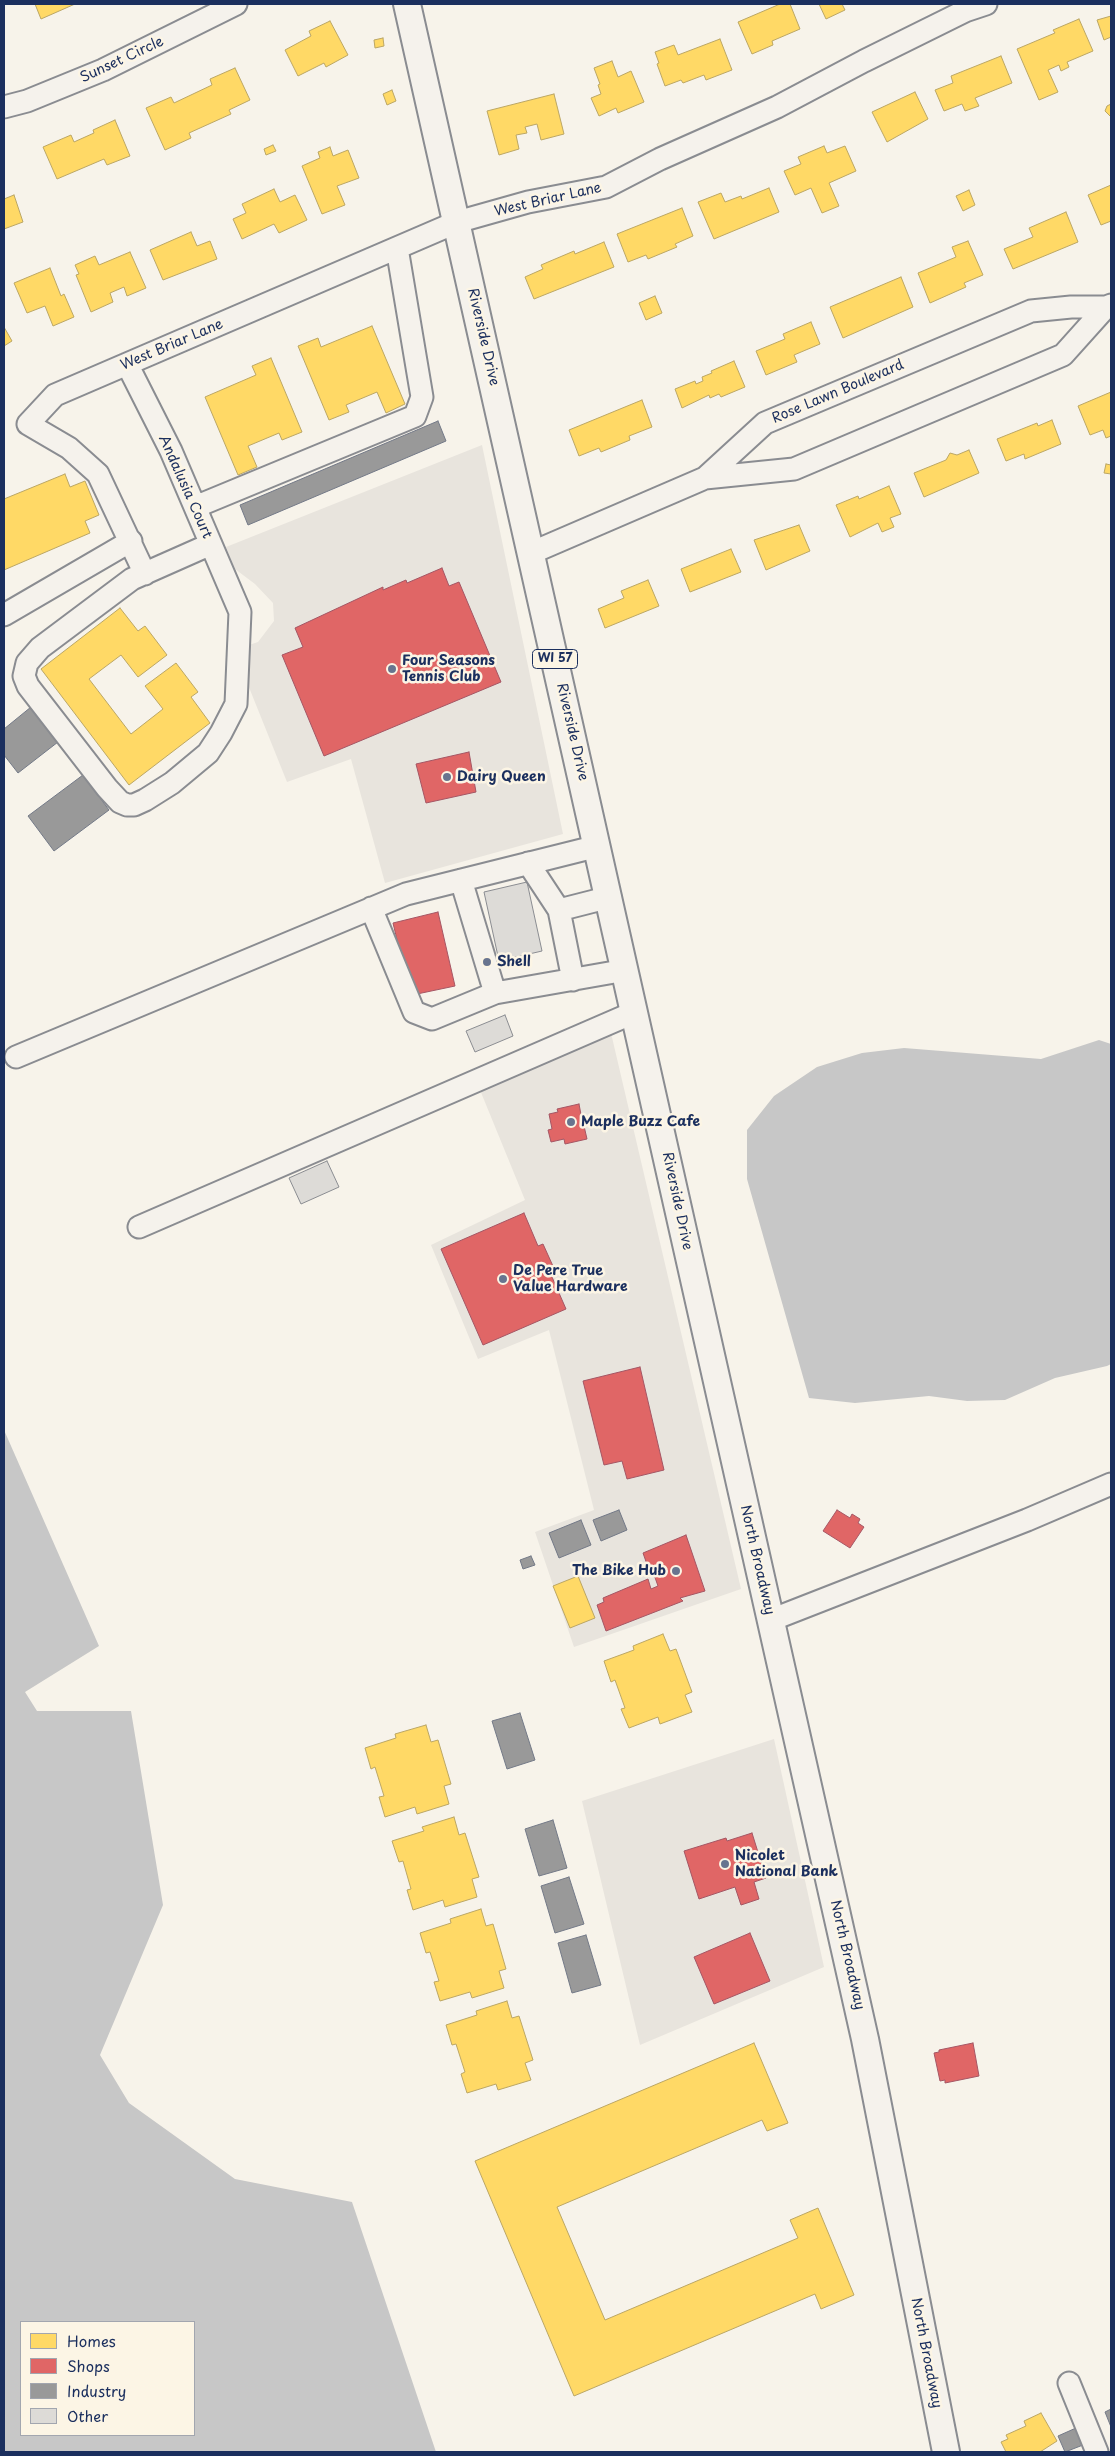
<!DOCTYPE html>
<html>
<head>
<meta charset="utf-8">
<style>
  body { margin:0 }
  #map { position:relative; width:1115px; height:2456px; overflow:hidden; background:#f7f3ea; font-family:"Playpen Sans",sans-serif }
  canvas { display:block }
  .frame { position:absolute; inset:0; border:5px solid #1b2f5e; pointer-events:none }
  .legend { position:absolute; left:20px; top:2321px; width:175px; height:115px; box-sizing:border-box; background:#fcf5e5; border:1px solid #a2a6af; margin:0; padding:6px 9px; list-style:none; font-size:15px; color:#1b2f5e }
  .legend li { display:flex; align-items:center; gap:10px; height:25px }
  .legend b { width:25px; border:1px solid #a2a6af }
</style>
</head>
<body>
<div id="map">
<canvas width="1115" height="2456"></canvas>
<div class="frame"></div>
<ul class="legend">
<li><b style="height:14px;background:#ffd966"></b>Homes</li>
<li><b style="height:14px;background:#e06666"></b>Shops</li>
<li><b style="height:14px;background:#999"></b>Industry</li>
<li><b style="height:14px;background:#dddbd7"></b>Other</li>
</ul>
</div>
<script>
const g = document.querySelector('canvas').getContext('2d');
g.lineJoin = 'round';
function fill(path, color) {
  g.fillStyle = color;
  g.fill(path, 'evenodd');
}
function poly(rows) {
  const path = new Path2D();
  for (const r of rows) {
    path.moveTo(r[0], r[1]);
    for (let i = 2; i < r.length; i += 2) path.lineTo(r[i], r[i + 1]);
  }
  return path;
}
function trace(path, color, width, dash) {
  g.strokeStyle = color;
  g.lineWidth = width;
  g.lineCap = dash ? 'butt' : 'round';
  g.setLineDash(dash || []);
  g.stroke(path);
}
function label(font, color, halo, rows, align = 'center') {
  g.font = font + ' "Playpen Sans",sans-serif';
  g.lineWidth = 5;
  g.setLineDash([]);
  g.textBaseline = 'middle';
  g.strokeStyle = halo;
  g.fillStyle = color;
  for (const [text, x, y, turn = 0] of rows) {
    g.save();
    g.translate(x, y);
    g.rotate((+turn || 0) * Math.PI / 180);
    g.textAlign = isNaN(turn) ? turn : align;
    if (halo) g.strokeText(text, 0, 0);
    g.fillText(text, 0, 0);
    g.restore();
  }
}
fill(poly([
  [482,445,563,834,385,883,351,759,287,782,234,650,258,642,274,621,273,603,255,584,235,569,226,547],
  [611,1033,741,1589,574,1647,535,1532,594,1510,549,1330,478,1359,431,1245,525,1200,480,1090],
  [774,1739,824,1967,640,2045,582,1801]
]), '#e8e4dd');
fill(poly([
  [1099,1040,1111,1044,1111,1364,1107,1366,1055,1378,1005,1400,967,1401,929,1396,855,1403,809,1398,747,1179,747,1130,774,1096,817,1067,862,1053,904,1048,1041,1059],
  [4,1430,99,1646,25,1692,37,1711,131,1711,163,1905,100,2055,129,2103,235,2179,352,2202,436,2452,4,2452],
  [21,2322,194,2322,194,2435,21,2435]
]), '#c7c7c7');
const homes = poly([
  [35,4,75,4,41,19,35,4],
  [780,4,790,4,800,29,772,41,773,45,752,54,738,22,780,4],
  [819,4,842,4,845,10,826,19,819,4],
  [1111,16,1111,37,1104,40,1097,20,1111,16],
  [1079,19,1093,51,1067,62,1069,67,1061,71,1059,65,1048,70,1058,92,1039,100,1017,49,1055,33,1053,30,1079,19],
  [330,21,348,55,326,67,324,63,298,76,285,50,311,36,309,31,330,21],
  [383,38,384,46,375,48,374,40,383,38],
  [720,39,732,70,706,80,704,75,683,83,681,80,665,86,657,64,659,63,655,52,674,45,678,55,720,39],
  [1001,56,1012,83,975,98,979,106,965,111,962,104,944,111,935,90,953,83,951,76,1001,56],
  [612,61,618,77,631,71,644,102,618,113,616,108,599,116,591,98,601,94,598,85,600,84,594,68,612,61],
  [235,68,250,100,229,110,231,114,189,133,191,138,165,150,146,108,171,97,174,103,212,85,210,79,235,68],
  [392,90,396,101,387,105,383,94,392,90],
  [915,92,928,119,887,142,872,112,915,92],
  [554,94,564,134,541,140,537,124,525,127,527,133,516,135,519,149,499,155,487,111,554,94],
  [1111,104,1111,117,1105,111,1107,106,1111,104],
  [115,120,130,156,107,165,104,159,57,179,43,147,71,135,74,142,94,133,93,130,115,120],
  [273,145,276,151,266,155,264,149,273,145],
  [824,146,827,153,845,146,856,171,829,183,839,206,822,213,811,188,795,195,784,171,801,164,798,157,824,146],
  [330,147,333,156,348,150,359,178,337,186,345,205,322,214,302,166,320,158,318,152,330,147],
  [1111,185,1111,221,1101,225,1088,195,1111,185],
  [769,188,779,212,714,239,698,202,721,193,725,202,741,196,742,199,769,188],
  [274,189,280,202,295,195,307,220,279,233,274,224,242,239,233,219,246,213,242,204,274,189],
  [969,190,975,205,963,211,956,196,969,190],
  [14,195,23,222,4,229,4,199,14,195],
  [682,208,693,236,675,244,677,247,648,259,646,255,628,262,617,234,682,208],
  [1066,212,1078,242,1013,269,1004,249,1033,237,1029,228,1066,212],
  [191,232,197,246,210,241,217,259,163,280,150,250,191,232],
  [968,241,983,275,964,283,966,287,930,303,918,273,956,257,952,247,968,241],
  [604,242,614,267,534,299,525,277,543,269,541,265,574,251,575,254,604,242],
  [130,252,146,288,127,296,124,287,110,293,113,302,91,312,76,275,79,274,75,265,95,256,99,265,130,252],
  [50,268,61,296,64,294,74,317,53,326,45,306,27,313,14,283,50,268],
  [901,277,913,307,843,338,830,307,901,277],
  [655,296,662,313,646,320,639,303,655,296],
  [811,322,820,344,794,355,797,362,766,375,756,351,785,339,783,334,811,322],
  [372,326,405,404,386,413,377,392,346,405,349,412,329,420,298,346,318,338,321,347,372,326],
  [4,327,12,341,4,346,4,327],
  [271,358,302,432,282,440,279,433,248,446,257,467,238,475,205,397,256,375,252,366,271,358],
  [734,361,745,387,721,397,719,394,710,398,709,395,682,408,675,389,695,381,696,384,703,381,702,377,712,373,711,371,734,361],
  [1111,392,1111,436,1106,438,1103,430,1090,435,1078,406,1111,392],
  [642,400,652,427,629,436,630,440,601,452,599,448,579,456,569,430,642,400],
  [1052,420,1061,444,1025,459,1024,454,1006,461,997,439,1037,423,1038,426,1052,420],
  [969,450,979,473,924,497,914,473,946,460,950,453,957,455,969,450],
  [1106,464,1111,465,1111,474,1104,473,1106,464],
  [65,474,70,487,85,481,99,515,85,521,90,533,4,570,4,499,65,474],
  [889,486,901,514,890,518,894,527,882,532,878,523,850,537,836,505,858,496,859,499,889,486],
  [799,525,810,551,766,570,754,540,799,525],
  [731,549,741,572,690,592,681,569,731,549],
  [648,580,659,606,605,628,598,609,624,598,621,591,648,580],
  [120,608,138,631,145,626,167,655,138,677,121,655,89,679,131,734,163,709,145,686,176,663,198,692,191,697,210,723,129,785,41,669,120,608],
  [578,1576,595,1618,570,1628,553,1586,578,1576],
  [663,1634,670,1651,676,1649,692,1692,685,1695,692,1712,660,1724,658,1717,629,1728,621,1709,625,1708,615,1680,611,1682,604,1661,634,1650,633,1646,663,1634],
  [426,1725,431,1742,438,1740,451,1784,444,1786,449,1804,417,1814,415,1807,385,1817,379,1797,384,1796,375,1767,371,1769,365,1748,396,1738,395,1734,426,1725],
  [454,1817,459,1835,465,1833,479,1877,472,1879,477,1897,445,1907,443,1900,413,1910,407,1890,411,1889,403,1861,399,1862,392,1841,424,1831,422,1827,454,1817],
  [481,1909,486,1926,493,1924,506,1969,499,1971,504,1988,472,1998,470,1992,440,2001,434,1982,439,1981,430,1952,426,1953,420,1933,451,1923,450,1919,481,1909],
  [507,2001,512,2018,519,2016,533,2060,525,2063,531,2080,498,2090,496,2084,467,2093,461,2074,465,2072,456,2044,452,2045,446,2025,477,2015,476,2011,507,2001],
  [754,2043,788,2123,767,2131,762,2120,557,2207,605,2320,798,2238,790,2220,818,2208,854,2295,821,2309,815,2294,574,2396,475,2161,754,2043],
  [1041,2413,1057,2441,1040,2452,1006,2452,1001,2442,1008,2439,1006,2435,1026,2426,1024,2421,1041,2413]
]);
fill(homes, '#ffd966');
trace(homes, '#bba664', 1);
const shops = poly([
  [442,568,449,586,459,582,501,682,324,756,282,655,303,647,295,628,383,587,383,590,406,580,407,583,442,568],
  [469,752,476,792,426,803,416,764,469,752],
  [438,912,455,986,417,994,409,990,393,923,438,912],
  [579,1104,582,1120,588,1118,590,1125,584,1126,587,1139,565,1144,564,1139,551,1142,548,1130,552,1129,549,1114,558,1112,557,1109,579,1104],
  [524,1213,538,1246,543,1244,557,1275,552,1277,566,1309,483,1345,441,1249,524,1213],
  [640,1367,664,1470,627,1479,622,1461,604,1465,583,1381,640,1367],
  [837,1510,850,1518,852,1514,860,1519,858,1523,864,1527,850,1548,823,1531,837,1510],
  [686,1535,705,1591,680,1598,683,1601,606,1631,597,1605,604,1602,603,1598,648,1579,651,1589,658,1586,652,1569,649,1570,643,1553,686,1535],
  [752,1833,766,1878,754,1882,759,1899,741,1905,735,1887,699,1899,684,1851,726,1838,727,1841,752,1833],
  [750,1933,770,1981,714,2004,694,1957,750,1933],
  [973,2043,979,2076,945,2083,945,2080,940,2081,934,2053,939,2052,939,2050,973,2043]
]);
fill(shops, '#e06666');
trace(shops, '#a55664', 1);
const industry = poly([
  [438,421,446,441,248,525,240,505,438,421],
  [31,707,58,742,18,773,4,755,4,729,31,707],
  [83,775,109,810,54,851,28,816,83,775],
  [619,1510,627,1530,601,1541,593,1520,619,1510],
  [581,1520,591,1545,559,1558,549,1533,581,1520],
  [531,1556,535,1565,523,1569,520,1560,531,1556],
  [520,1713,535,1760,507,1769,492,1721,520,1713],
  [553,1820,567,1868,539,1876,525,1829,553,1820],
  [569,1877,584,1924,555,1933,541,1886,569,1877],
  [586,1935,601,1985,572,1993,558,1943,586,1935],
  [1111,2409,1111,2427,1105,2412,1111,2409],
  [1076,2428,1083,2445,1065,2452,1058,2436,1076,2428]
]);
fill(industry, '#999');
trace(industry, '#737987', 1);
const building = poly([
  [527,882,542,951,499,961,484,892,527,882],
  [505,1015,513,1036,475,1052,466,1031,505,1015],
  [327,1161,339,1187,301,1204,289,1178,327,1161]
]);
fill(building, '#dddbd7');
trace(building, '#8a8c91', 1);
const minor = poly([
  [4,107,27,101,103,70,236,4],
  [127,364,171,451,240,612,236,704,221,733,208,753,172,783,145,800,134,805,127,805,120,802,107,788,28,686,24,676,27,663,40,648,132,579,211,544],
  [705,478,794,469,1063,355,1106,307],
  [195,507,415,416,422,397,397,248],
  [531,553,705,478,765,423,1031,311,1071,307,1106,307,1111,305],
  [145,574,98,474,69,448,28,424,55,395,457,222,528,202,606,187,660,159,777,107,864,61,965,11,986,4],
  [4,615,131,541],
  [528,863,559,910],
  [461,880,495,993],
  [371,908,414,1012,432,1019,495,993,626,970],
  [573,980,559,910,610,897],
  [16,1057,406,894,598,846],
  [139,1227,635,1012],
  [771,1620,1027,1520,1111,1484],
  [1069,2383,1097,2452]
]);
const major = poly([
  [407,4,865,2039,946,2452]
]);
trace(minor, '#8a8c91', 25);
trace(major, '#8a8c91', 30);
trace(minor, '#f5f2ec', 21);
trace(major, '#f5f2ec', 26);
for (const [x, y, r, color] of [
  [392,669,5,"#68748f"],
  [447,777,5,"#68748f"],
  [487,962,5,"#68748f"],
  [571,1122,5,"#68748f"],
  [503,1279,5,"#68748f"],
  [676,1571,5,"#68748f"],
  [725,1864,5,"#68748f"]
]) {
  const dot = new Path2D();
  dot.arc(x, y, r, 0, 2 * Math.PI);
  g.fillStyle = color;
  g.fill(dot);
  trace(dot, '#fcf5e5', 2);
}
for (const [x, y, w] of [
  [555,659,45]
]) {
  const box = new Path2D();
  box.roundRect(x - w / 2, y - 9.5, w, 19, 4);
  g.fillStyle = '#fcf5e5';
  g.fill(box);
  trace(box, '#1b2f5e', 1);
}
label('bold 12px', '#1b2f5e', null, [
  ["WI 57",555,659]
]);
label('14px', '#1b2f5e', '#fcf5e5', [
  ["Sunset Circle",122,60,-25],
  ["West Briar Lane",548,200,-13],
  ["Riverside Drive",483,337,77],
  ["West Briar Lane",172,345,-23],
  ["Rose Lawn Boulevard",838,392,-23],
  ["Andalusia Court",185,487,66],
  ["Riverside Drive",572,732,77],
  ["Riverside Drive",677,1201,78],
  ["North Broadway",757,1560,77],
  ["North Broadway",847,1955,77],
  ["North Broadway",926,2353,79]
]);
label('bold 14px', '#1b2f5e', '#fcf5e5', [
  ["Four Seasons",402,661],
  ["Tennis Club",402,677],
  ["Dairy Queen",457,777],
  ["Shell",497,962],
  ["Maple Buzz Cafe",581,1122],
  ["De Pere True",513,1271],
  ["Value Hardware",513,1287],
  ["The Bike Hub",666,1571,"right"],
  ["Nicolet",735,1856],
  ["National Bank",735,1872]
], 'left');
</script>
</body>
</html>
